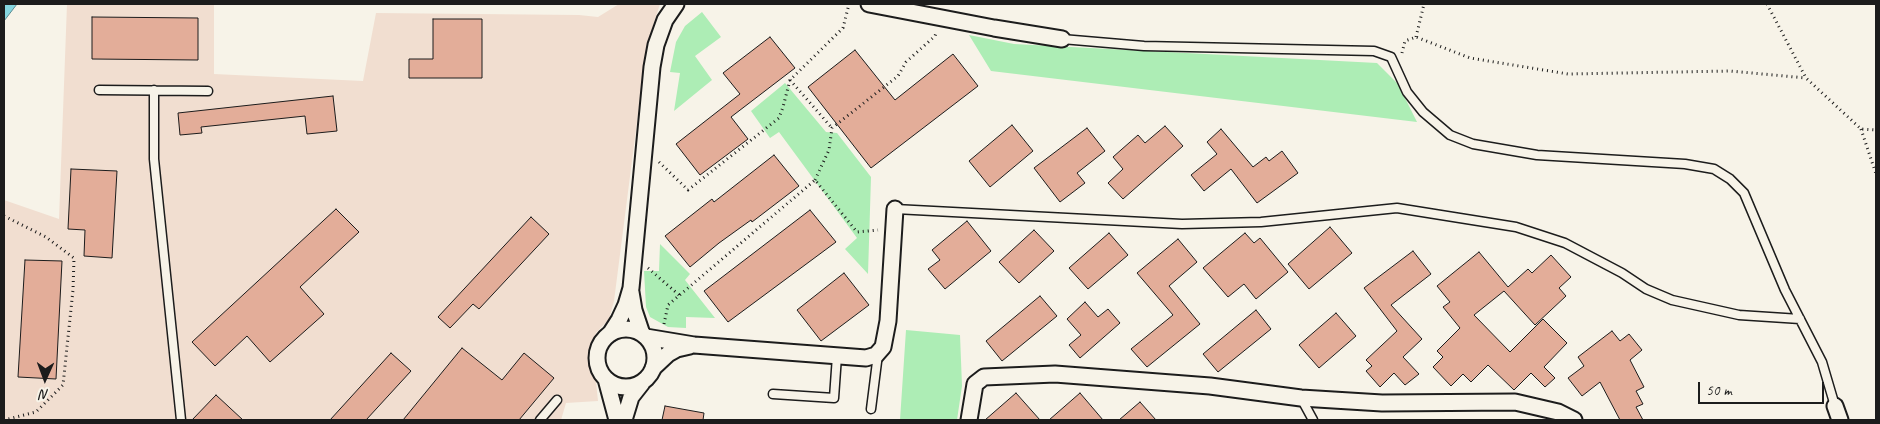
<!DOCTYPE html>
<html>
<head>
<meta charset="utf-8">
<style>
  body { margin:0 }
  #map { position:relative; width:1880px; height:424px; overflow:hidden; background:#f7f3e8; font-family:Caveat,sans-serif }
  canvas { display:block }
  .frame { position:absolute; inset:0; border:5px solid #1c1c1c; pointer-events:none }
  .north { position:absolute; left:20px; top:354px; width:50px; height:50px; -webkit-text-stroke:4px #f7f3e8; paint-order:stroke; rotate:182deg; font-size:14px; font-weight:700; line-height:20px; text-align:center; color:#1c1c1c }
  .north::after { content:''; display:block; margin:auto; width:18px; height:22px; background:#1c1c1c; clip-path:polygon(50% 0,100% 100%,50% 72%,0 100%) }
  .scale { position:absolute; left:1698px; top:382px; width:126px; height:22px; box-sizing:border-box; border:2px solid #1c1c1c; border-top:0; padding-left:6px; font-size:15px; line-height:18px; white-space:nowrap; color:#1c1c1c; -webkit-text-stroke:4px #f7f3e8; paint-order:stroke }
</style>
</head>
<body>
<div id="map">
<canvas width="1880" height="424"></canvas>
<div class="frame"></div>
<div class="north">N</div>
<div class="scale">50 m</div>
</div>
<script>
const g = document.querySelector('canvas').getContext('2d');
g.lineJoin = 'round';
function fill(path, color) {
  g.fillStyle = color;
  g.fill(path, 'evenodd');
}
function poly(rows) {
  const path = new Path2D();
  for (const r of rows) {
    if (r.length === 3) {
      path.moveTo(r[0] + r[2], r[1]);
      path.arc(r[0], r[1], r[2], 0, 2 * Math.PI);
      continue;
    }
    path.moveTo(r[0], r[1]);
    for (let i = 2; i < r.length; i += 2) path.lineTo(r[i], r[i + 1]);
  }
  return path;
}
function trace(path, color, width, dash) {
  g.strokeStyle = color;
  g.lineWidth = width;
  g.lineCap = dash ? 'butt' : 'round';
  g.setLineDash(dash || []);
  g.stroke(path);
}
fill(poly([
  [67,4,214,4,214,74,363,81,376,13,579,15,598,17,619,4,660,4,647,44,614,301,609,319,596,333,591,351,591,368,596,382,598,401,566,403,561,420,4,420,4,200,59,219]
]), '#f1ded0');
fill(poly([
  [702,12,721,37,695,56,712,80,674,111,680,73,670,72,676,42,685,26],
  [969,35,1014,44,1377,63,1398,84,1417,122,991,71],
  [785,83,826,132,837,133,871,177,868,274,845,249,857,238,779,132,770,138,751,111],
  [660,244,690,274,685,280,715,318,686,317,686,328,668,327,650,317,646,307,644,271,659,271],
  [906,330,960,335,962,386,957,420,900,420]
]), '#adedb5');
const water = poly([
  [4,4,17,4,4,21,4,4]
]);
fill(water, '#85d6df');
trace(water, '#5b8c91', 1);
const building = poly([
  [92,17,198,18,198,60,92,59,92,17],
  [433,19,482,19,482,78,409,78,409,59,433,59,433,19],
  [770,37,795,68,731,117,748,139,700,175,676,144,740,94,723,73,770,37],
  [855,50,895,100,953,54,978,86,871,168,808,87,855,50],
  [333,96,337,131,307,134,305,116,201,127,202,133,180,135,178,113,333,96],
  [1012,125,1033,151,990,187,969,161,1012,125],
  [1165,126,1183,146,1123,199,1108,183,1123,169,1113,157,1138,135,1145,143,1165,126],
  [1087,128,1105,151,1077,173,1085,183,1060,202,1034,168,1087,128],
  [1221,129,1253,167,1266,157,1269,161,1282,151,1298,173,1257,203,1231,169,1204,191,1191,175,1217,154,1207,142,1221,129],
  [774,155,799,186,752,222,751,220,719,243,690,267,665,236,712,199,714,202,774,155],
  [71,169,117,171,112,258,84,256,85,230,68,229,71,169],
  [336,209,359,232,300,287,324,314,270,362,247,336,215,366,192,342,336,209],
  [810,210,836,242,728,322,704,291,810,210],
  [531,217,549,234,479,309,473,304,450,328,438,317,531,217],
  [967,221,991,251,945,289,928,269,940,260,932,250,967,221],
  [1330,227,1352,253,1309,289,1288,264,1330,227],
  [1034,230,1054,251,1019,283,999,262,1034,230],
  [1109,233,1128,255,1088,289,1069,268,1109,233],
  [1245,233,1254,243,1260,238,1288,272,1256,299,1244,284,1228,297,1203,268,1245,233],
  [1178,239,1197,262,1169,286,1200,324,1147,367,1131,349,1173,315,1137,273,1178,239],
  [1413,251,1431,274,1391,305,1422,339,1403,357,1419,374,1405,385,1394,373,1380,387,1366,371,1372,366,1366,360,1397,331,1364,288,1413,251],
  [1479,252,1508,287,1528,269,1532,273,1551,255,1571,277,1559,288,1566,296,1535,325,1504,291,1474,315,1510,352,1543,319,1567,343,1544,367,1555,378,1545,387,1531,373,1514,390,1488,365,1471,382,1463,374,1451,386,1433,367,1443,357,1437,351,1460,328,1443,307,1450,302,1437,286,1479,252],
  [25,260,62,261,56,379,18,377,25,260],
  [844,273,869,305,821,341,797,310,844,273],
  [1040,296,1057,316,1002,361,986,341,1040,296],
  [1085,302,1098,317,1108,309,1120,323,1080,358,1069,345,1081,335,1067,319,1085,302],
  [1256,310,1271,329,1218,372,1203,354,1256,310],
  [1336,313,1356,336,1319,368,1299,345,1336,313],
  [1612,331,1620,341,1629,334,1642,350,1630,360,1644,387,1636,391,1643,404,1636,407,1643,420,1620,420,1600,382,1582,396,1568,378,1584,366,1578,357,1612,331],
  [462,348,502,380,524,353,554,378,519,420,403,420,462,348],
  [391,353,411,371,366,420,330,420,391,353],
  [1016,393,1040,420,985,420,1016,393],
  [1080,393,1103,420,1049,420,1080,393],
  [216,395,243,420,192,420,216,395],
  [1140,402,1156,420,1119,420,1140,402],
  [665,406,704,413,703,420,662,420,665,406]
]);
fill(building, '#e3ad99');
trace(building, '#1c1c1c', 1);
const service = poly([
  [1062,39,1144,46,1374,51,1391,57,1407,92,1423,112,1450,135,1473,144,1537,155,1685,164,1714,169,1730,179,1744,193,1785,290,1822,362,1835,406],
  [99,90,208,91],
  [154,90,154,159,181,420],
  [895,209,1182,224,1261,222,1397,208,1516,227,1565,243,1622,273,1646,289,1672,300,1739,315,1800,319],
  [773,394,834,398,837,356],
  [1301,398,1313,420],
  [871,409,878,354],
  [540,420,557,400]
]);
const minor = poly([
  [869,4,994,28,1062,39],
  [631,292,634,310,642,334],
  [626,358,29],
  [610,334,619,320,626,305,631,288,652,67,656,45,665,20,676,4],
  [646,337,694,345,866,358,876,355,883,347,888,321,895,209],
  [653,368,668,354,677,349,690,346],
  [606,379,617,420],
  [1835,406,1840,420],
  [624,420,631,397,642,383],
  [969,420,975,384,984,377,1055,374,1210,386,1301,398,1382,403,1515,402,1558,412,1574,420]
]);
trace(service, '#1c1c1c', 11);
trace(minor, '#1c1c1c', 19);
trace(poly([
  [1767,4,1806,78,1861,129,1876,130],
  [1416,37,1424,4],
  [1402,53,1405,41,1416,37,1470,58,1568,74,1730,71,1806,78],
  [790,80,832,128],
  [1861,129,1876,174],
  [659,162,688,190,779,118,783,107,790,80,843,28,849,4],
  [815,180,829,150,832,128,898,76,906,62,935,36,936,33],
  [4,216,46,237,74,258,73,290,63,385,36,412,4,420],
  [648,268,679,295],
  [664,324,668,305,815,180,857,232,878,230]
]), '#1c1c1c', 3, [1, 4]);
trace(service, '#f7f3e8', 8);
trace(minor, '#f7f3e8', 15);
</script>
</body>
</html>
